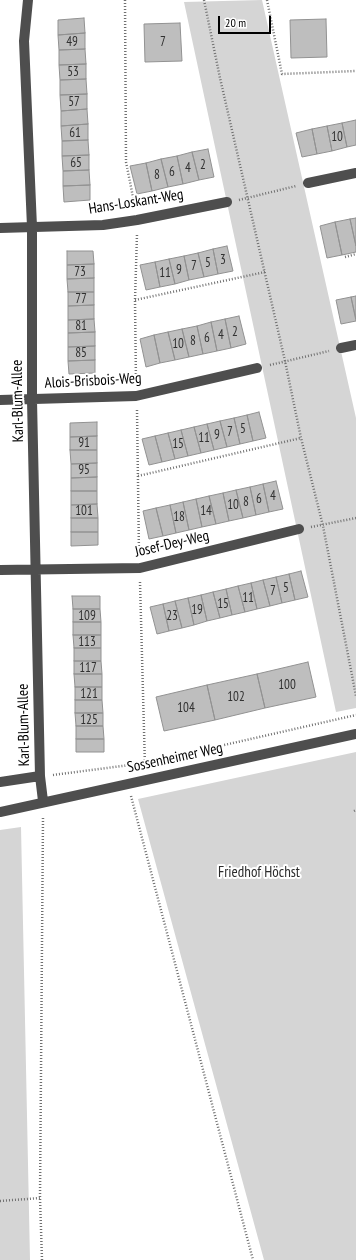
<!DOCTYPE html>
<html>
<head>
<meta charset="utf-8">
<style>
  body { margin:0 }
  #map { position:relative; width:356px; height:1260px; overflow:hidden; background:#fff; font-family:"PT Sans Narrow",sans-serif }
  canvas { display:block }
  .scale { position:absolute; left:218px; top:16px; width:53px; height:18px; box-sizing:border-box; border:2px solid #000; border-top:0; padding-left:5px; font-size:12px; line-height:14px; white-space:nowrap; color:#000; -webkit-text-stroke:3px #fff; paint-order:stroke }
</style>
</head>
<body>
<div id="map">
<canvas width="356" height="1260"></canvas>
<div class="scale">20 m</div>
</div>
<script>
const g = document.querySelector('canvas').getContext('2d');
g.lineJoin = 'round';
function fill(path, color) {
  g.fillStyle = color;
  g.fill(path, 'evenodd');
}
function poly(rows) {
  const path = new Path2D();
  for (const r of rows) {
    path.moveTo(r[0], r[1]);
    for (let i = 2; i < r.length; i += 2) path.lineTo(r[i], r[i + 1]);
  }
  return path;
}
function trace(path, color, width, dash) {
  g.strokeStyle = color;
  g.lineWidth = width;
  g.lineCap = dash ? 'butt' : 'round';
  g.setLineDash(dash || []);
  g.stroke(path);
}
function label(font, color, halo, rows, align = 'center') {
  g.font = font + ' "PT Sans Narrow",sans-serif';
  g.lineWidth = 4;
  g.setLineDash([]);
  g.textBaseline = 'middle';
  g.strokeStyle = halo;
  g.fillStyle = color;
  for (const [text, x, y, turn = 0] of rows) {
    g.save();
    g.translate(x, y);
    g.rotate((+turn || 0) * Math.PI / 180);
    g.textAlign = isNaN(turn) ? turn : align;
    if (halo) g.strokeText(text, 0, 0);
    g.fillText(text, 0, 0);
    g.restore();
  }
}
fill(poly([
  [262,0,356,418,356,708,336,712,184,2],
  [356,752,356,1260,264,1260,138,799],
  [21,827,30,1260,0,1260,0,830]
]), '#d5d5d5');
const building = poly([
  [84,18,85,33,58,35,58,20,84,18],
  [326,19,327,57,291,58,290,20,326,19],
  [180,23,182,61,145,62,144,24,180,23],
  [85,33,85,49,59,50,58,35,85,33],
  [85,49,86,64,59,65,59,50,85,49],
  [86,64,86,79,60,80,59,65,86,64],
  [86,79,87,94,60,95,60,80,86,79],
  [87,94,87,109,61,111,60,95,87,94],
  [87,109,88,124,61,126,61,111,87,109],
  [356,120,356,145,347,147,342,123,356,120],
  [342,123,347,147,332,151,327,126,342,123],
  [88,124,88,140,62,141,61,126,88,124],
  [327,126,332,151,317,154,312,129,327,126],
  [312,129,317,154,302,157,296,133,312,129],
  [88,140,89,155,62,156,62,141,88,140],
  [208,149,214,177,199,180,192,152,208,149],
  [192,152,199,180,183,184,177,156,192,152],
  [89,155,89,170,63,171,62,156,89,155],
  [177,156,183,184,168,187,161,159,177,156],
  [161,159,168,187,152,191,146,163,161,159],
  [146,163,152,191,137,194,130,166,146,163],
  [89,170,90,185,63,186,63,171,89,170],
  [90,185,90,200,64,202,63,186,90,185],
  [356,218,356,246,350,219,356,218],
  [350,219,356,246,356,252,342,255,335,222,350,219],
  [335,222,342,255,327,258,320,226,335,222],
  [227,246,233,271,218,274,213,249,227,246],
  [213,249,218,274,204,277,198,253,213,249],
  [67,251,93,251,94,264,67,265,67,251],
  [198,253,204,277,189,280,184,256,198,253],
  [184,256,189,280,175,284,169,259,184,256],
  [169,259,175,284,160,287,155,262,169,259],
  [155,262,160,287,146,290,140,265,155,262],
  [94,264,94,278,67,279,67,265,94,264],
  [94,278,94,292,68,292,67,279,94,278],
  [68,292,94,292,94,305,68,306,68,292],
  [356,296,356,319,351,297,356,296],
  [351,297,356,321,341,324,336,300,351,297],
  [94,305,94,319,68,320,68,306,94,305],
  [239,316,246,344,231,348,225,319,239,316],
  [94,319,95,332,68,333,68,320,94,319],
  [225,319,231,348,217,351,211,322,225,319],
  [211,322,217,351,203,354,197,326,211,322],
  [197,326,203,354,189,357,182,329,197,326],
  [182,329,189,357,175,360,168,332,182,329],
  [95,332,95,346,68,347,68,333,95,332],
  [168,332,175,360,160,363,154,335,168,332],
  [154,335,160,363,146,367,140,339,154,335],
  [95,346,95,360,68,361,68,347,95,346],
  [95,360,95,373,69,374,68,361,95,360],
  [259,412,266,438,253,441,247,415,259,412],
  [247,415,253,441,240,444,234,418,247,415],
  [234,418,240,444,227,447,220,421,234,418],
  [220,421,227,447,214,450,207,424,220,421],
  [97,422,97,436,70,437,70,423,97,422],
  [207,424,214,450,201,453,194,427,207,424],
  [194,427,201,453,188,456,181,430,194,427],
  [181,430,188,456,175,459,168,433,181,430],
  [168,433,175,459,162,462,155,436,168,433],
  [97,436,97,450,70,450,70,437,97,436],
  [155,436,162,462,149,465,142,439,155,436],
  [70,450,97,450,97,463,71,464,70,450],
  [97,463,97,477,71,478,71,464,97,463],
  [97,477,97,491,71,491,71,478,97,477],
  [276,481,283,509,269,512,263,484,276,481],
  [263,484,269,512,256,515,250,487,263,484],
  [250,487,256,515,243,518,236,490,250,487],
  [236,490,243,518,229,521,223,493,236,490],
  [71,491,97,491,97,504,71,505,71,491],
  [223,493,229,521,216,524,209,496,223,493],
  [209,496,216,524,202,527,196,499,209,496],
  [196,499,202,527,189,530,183,502,196,499],
  [183,502,189,530,176,533,170,505,183,502],
  [97,504,98,518,71,518,71,505,97,504],
  [170,505,176,533,163,536,156,508,170,505],
  [156,508,163,536,149,539,143,511,156,508],
  [71,518,98,518,98,532,71,532,71,518],
  [71,532,98,532,98,545,71,546,71,532],
  [301,571,308,597,295,600,289,574,301,571],
  [289,574,295,600,282,603,276,577,289,574],
  [276,577,282,603,270,606,263,580,276,577],
  [263,580,270,606,257,609,251,583,263,580],
  [251,583,257,609,245,612,238,586,251,583],
  [238,586,245,612,232,615,226,589,238,586],
  [226,589,232,615,220,618,213,592,226,589],
  [213,592,220,618,207,621,201,595,213,592],
  [201,595,207,621,194,625,188,598,201,595],
  [72,596,100,596,100,609,73,609,72,596],
  [188,598,194,625,182,628,175,601,188,598],
  [175,601,182,628,169,631,163,604,175,601],
  [163,604,169,631,157,634,150,607,163,604],
  [73,609,100,609,101,622,73,622,73,609],
  [73,622,101,622,101,635,73,635,73,622],
  [73,635,101,635,101,648,74,648,73,635],
  [74,648,101,648,101,661,74,661,74,648],
  [74,661,101,661,102,674,74,674,74,661],
  [308,662,316,697,265,708,257,674,308,662],
  [74,674,102,674,102,687,75,687,74,674],
  [257,674,265,708,215,720,207,685,257,674],
  [207,685,215,720,164,731,156,697,207,685],
  [75,687,102,687,102,700,75,700,75,687],
  [75,700,102,700,103,713,75,713,75,700],
  [75,713,103,713,103,726,76,726,75,713],
  [76,726,103,726,104,739,76,739,76,726],
  [76,739,104,739,104,752,76,752,76,739]
]);
fill(building, '#bebebe');
trace(building, '#929292', 1);
trace(poly([
  [125,0,126,162,135,207],
  [204,0,220,78,285,361,301,438,323,526,356,696],
  [267,0,282,74,356,71],
  [239,200,296,186],
  [345,257,356,254],
  [135,300,265,272],
  [270,365,329,351],
  [136,383,135,300,137,234],
  [137,410,139,555],
  [138,476,301,438],
  [311,527,356,518],
  [140,582,145,767],
  [53,775,145,763,356,715],
  [131,796,253,1260],
  [354,811,356,810],
  [0,1201,40,1198],
  [42,1260,40,1198,43,817]
]), '#707070', 2.5, [1, 2]);
trace(poly([
  [28,0,24,41,32,227,32,400,40,776,43,801],
  [308,183,356,173],
  [0,228,103,225,137,220,227,202],
  [341,348,356,345],
  [0,400,136,396,257,368],
  [0,570,140,568,299,529],
  [0,782,40,776],
  [0,812,356,734]
]), '#4e4e4e', 10);
label('13px', '#303030', null, [
  ["49",72,42],
  ["7",163,42],
  ["53",73,72],
  ["57",74,102],
  ["61",75,133],
  ["10",337,137],
  ["65",76,163],
  ["2",203,165],
  ["4",188,168],
  ["6",172,172],
  ["8",157,175],
  ["3",223,260],
  ["5",208,263],
  ["7",194,266],
  ["9",179,270],
  ["73",80,272],
  ["11",165,273],
  ["77",81,299],
  ["81",81,326],
  ["2",235,332],
  ["4",221,335],
  ["6",207,338],
  ["8",193,341],
  ["10",178,344],
  ["85",81,353],
  ["5",243,429],
  ["7",230,432],
  ["9",217,435],
  ["11",204,438],
  ["91",84,443],
  ["15",178,444],
  ["95",84,470],
  ["4",273,496],
  ["6",259,499],
  ["8",246,502],
  ["10",233,505],
  ["101",84,511],
  ["14",206,511],
  ["18",179,517],
  ["5",286,588],
  ["7",273,591],
  ["11",248,598],
  ["15",223,604],
  ["19",197,610],
  ["109",87,616],
  ["23",172,616],
  ["113",87,642],
  ["117",88,668],
  ["100",287,685],
  ["121",89,694],
  ["102",236,697],
  ["104",186,708],
  ["125",89,720]
]);
label('15px', '#000', '#fff', [
  ["Hans-Loskant-Weg",136,202,-9],
  ["Alois-Brisbois-Weg",93,381,-3],
  ["Karl-Blum-Allee",18,401,-91],
  ["Josef-Dey-Weg",172,544,-13],
  ["Karl-Blum-Allee",24,725,-91],
  ["Sossenheimer Weg",175,758,-12]
]);
label('15px', '#2c2c2c', '#fff', [
  ["Friedhof Höchst",259,873]
]);
</script>
</body>
</html>
